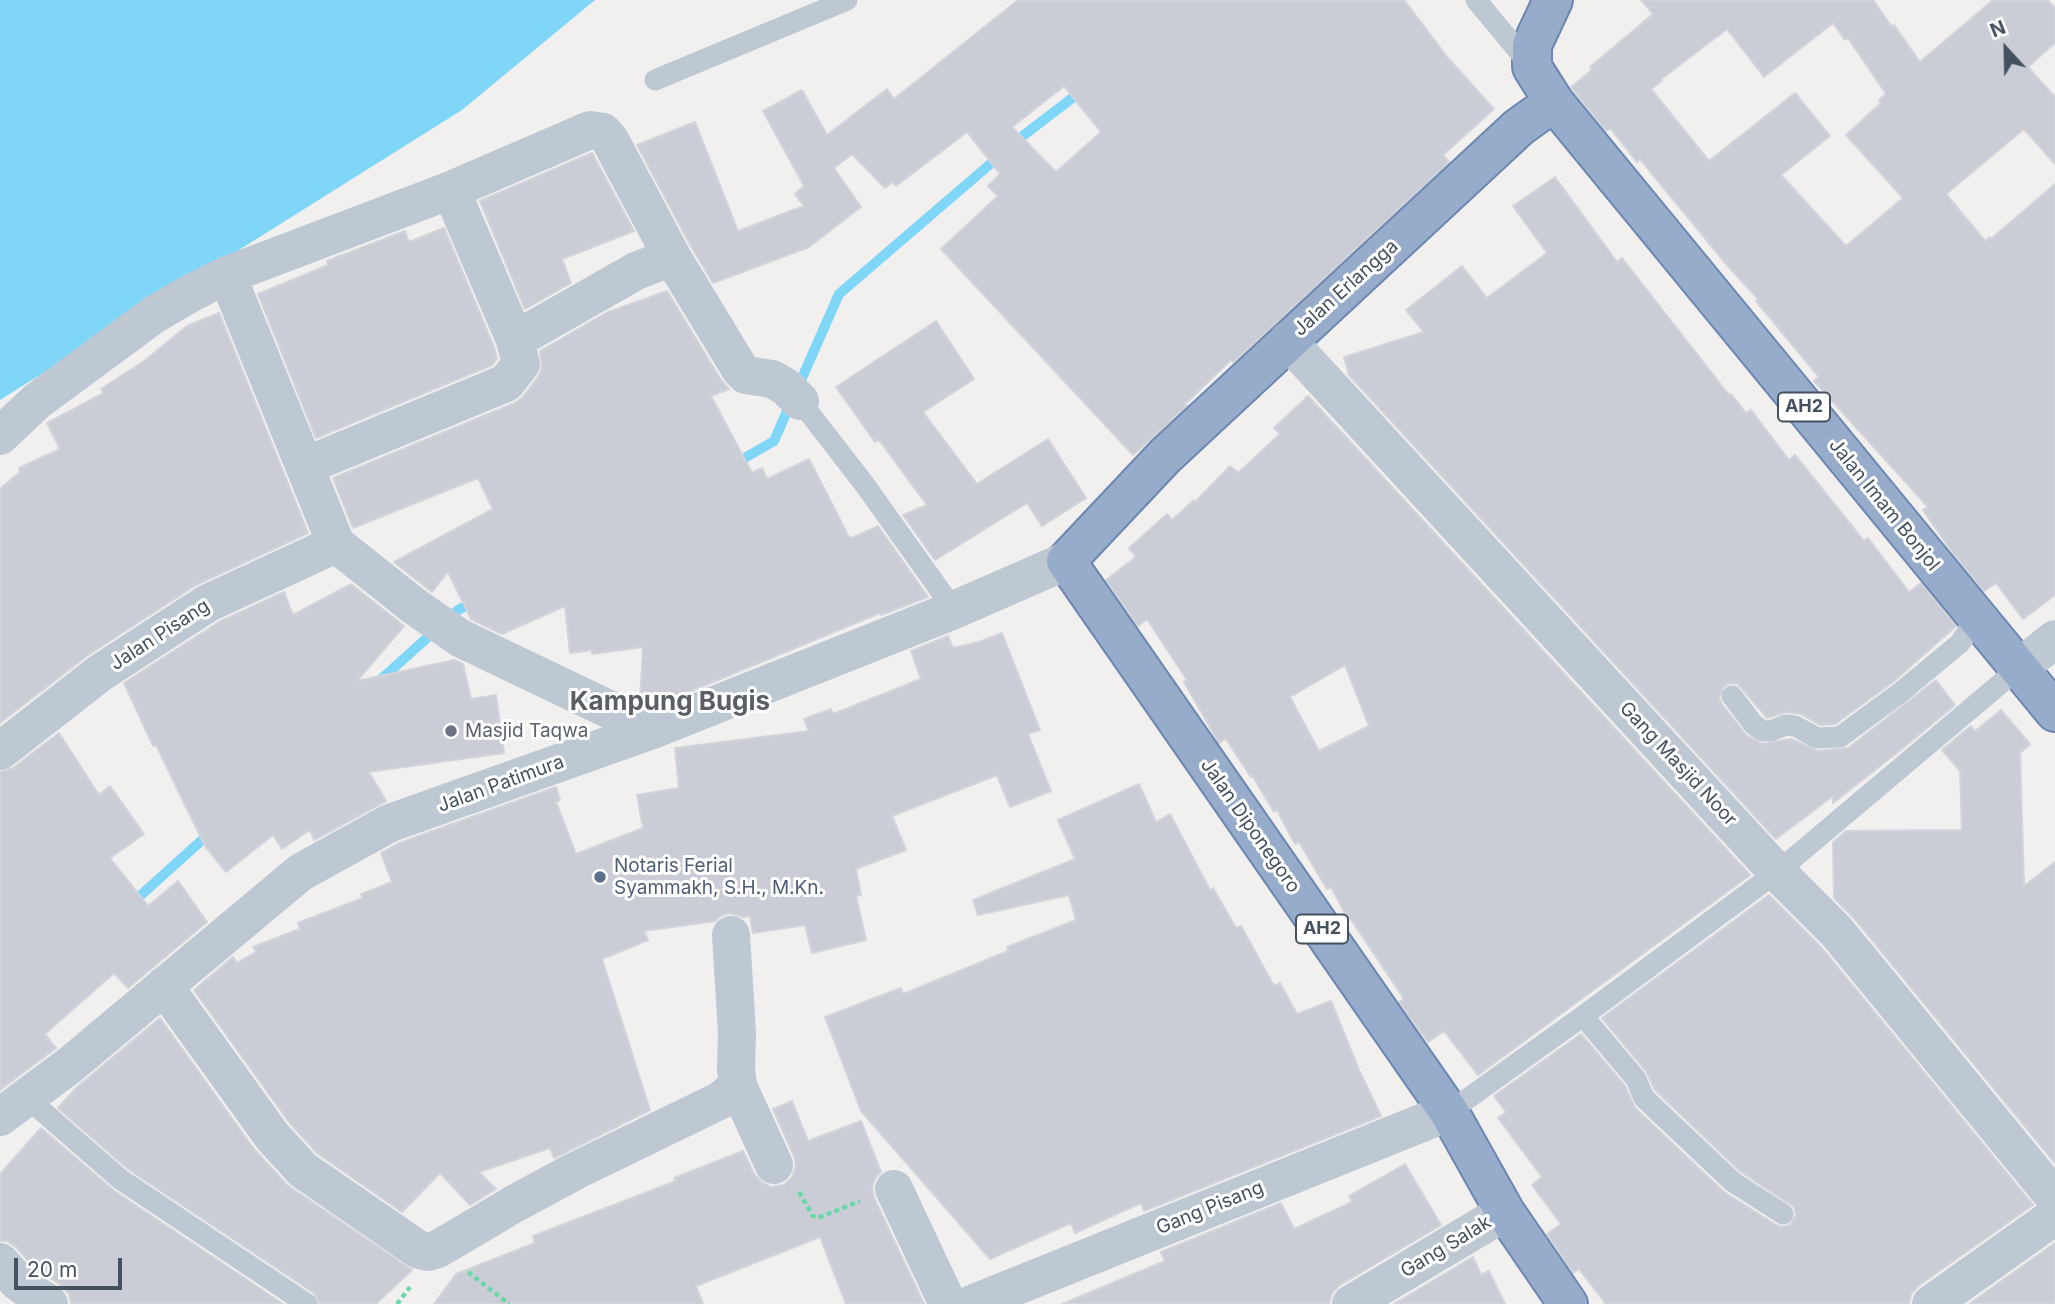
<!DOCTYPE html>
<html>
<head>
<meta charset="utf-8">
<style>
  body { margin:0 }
  #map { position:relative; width:2055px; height:1304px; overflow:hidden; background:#f2efef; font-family:Inter,sans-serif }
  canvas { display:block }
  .north { position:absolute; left:1971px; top:14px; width:70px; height:70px; -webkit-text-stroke:5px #fff; paint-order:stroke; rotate:338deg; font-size:19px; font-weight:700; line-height:28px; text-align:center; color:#45515f }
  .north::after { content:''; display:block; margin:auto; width:24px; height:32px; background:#45515f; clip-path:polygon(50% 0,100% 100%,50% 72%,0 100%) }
  .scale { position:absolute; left:14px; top:1258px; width:108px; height:32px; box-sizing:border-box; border:4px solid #45515f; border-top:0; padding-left:9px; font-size:21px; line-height:24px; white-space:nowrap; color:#45515f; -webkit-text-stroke:5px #fff; paint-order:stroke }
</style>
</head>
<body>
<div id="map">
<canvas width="2055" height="1304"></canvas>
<div class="north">N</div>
<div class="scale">20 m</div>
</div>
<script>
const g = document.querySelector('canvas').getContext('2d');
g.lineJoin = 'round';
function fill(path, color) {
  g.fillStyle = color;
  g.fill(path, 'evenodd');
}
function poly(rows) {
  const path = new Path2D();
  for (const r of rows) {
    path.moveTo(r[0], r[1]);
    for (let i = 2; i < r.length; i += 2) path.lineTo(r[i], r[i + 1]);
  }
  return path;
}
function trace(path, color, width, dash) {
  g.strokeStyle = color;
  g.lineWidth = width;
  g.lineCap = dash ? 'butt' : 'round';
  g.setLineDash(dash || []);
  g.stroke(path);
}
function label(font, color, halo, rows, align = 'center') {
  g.font = font + ' Inter,sans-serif';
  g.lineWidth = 6;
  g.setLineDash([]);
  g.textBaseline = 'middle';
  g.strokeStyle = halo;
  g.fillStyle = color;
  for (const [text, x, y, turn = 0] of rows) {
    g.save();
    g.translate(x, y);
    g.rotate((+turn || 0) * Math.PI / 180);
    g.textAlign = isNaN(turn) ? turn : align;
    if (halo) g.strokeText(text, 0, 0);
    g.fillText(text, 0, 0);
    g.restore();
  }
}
fill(poly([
  [0,0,595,0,462,110,0,400]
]), '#80d6f7');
trace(poly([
  [798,387,839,294,1024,135,1084,89],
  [734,464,774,441,791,402],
  [378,682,458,610,476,601],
  [131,904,212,831]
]), '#80d6f7', 10);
const building = poly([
  [1018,0,1404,0,1448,58,1494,109,1443,155,1449,162,1260,338,1233,362,1231,360,1185,404,1187,406,1133,455,941,249,998,196,988,186,1000,174,967,132,896,186,893,182,885,188,852,154,834,168,861,207,809,247,713,283,691,246,637,145,695,122,738,231,804,206,795,194,804,186,763,111,802,90,827,135,887,89,894,99,1018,0],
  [1064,86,1101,132,1056,172,1012,127,1064,86],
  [1641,0,1873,0,1892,27,1894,25,1920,62,1993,0,2047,0,2055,8,2055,43,2028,67,2055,97,2055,164,2024,129,1946,194,1985,241,1990,237,1991,239,2055,184,2055,595,2023,619,1996,583,1984,591,1955,556,1923,510,1928,507,1814,381,1819,377,1756,301,1758,299,1726,264,1640,159,1637,162,1610,128,1606,131,1571,87,1592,70,1590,67,1653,14,1641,0],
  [1833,23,1845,40,1848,38,1886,94,1879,100,1881,103,1846,135,1903,198,1846,246,1781,175,1830,136,1795,93,1709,161,1651,89,1662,81,1660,80,1727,29,1764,77,1833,23],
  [592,153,634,231,562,259,571,283,525,309,480,201,592,153],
  [1555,177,1617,262,1622,258,1729,395,1731,394,1746,413,1751,410,1789,460,1795,455,1864,541,1868,538,1909,592,1921,583,1956,626,1893,682,1835,724,1820,725,1801,714,1787,712,1767,718,1738,684,1730,683,1724,686,1719,697,1721,703,1747,736,1763,744,1791,739,1818,751,1848,748,1936,680,1955,705,1898,752,1833,803,1833,796,1776,839,1349,375,1344,357,1424,332,1406,310,1462,266,1487,298,1547,253,1513,206,1555,177],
  [444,228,494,347,497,359,492,365,316,438,258,294,328,265,327,261,405,231,409,242,444,228],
  [667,291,721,380,729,389,711,396,752,473,762,468,767,479,809,459,849,537,852,538,878,526,928,597,881,615,880,613,667,701,640,699,643,647,592,654,592,650,570,653,565,606,502,634,471,619,448,572,432,592,394,562,493,509,478,478,353,528,333,478,515,403,523,397,538,377,542,368,540,351,606,313,667,291],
  [219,313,308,533,196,585,88,655,0,723,0,489,20,472,19,468,60,449,47,423,104,393,101,389,144,361,187,326,219,313],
  [936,321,974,379,923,412,977,484,1048,439,1086,498,1042,526,1027,503,935,560,903,515,927,505,879,440,875,442,836,387,936,321],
  [1308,396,1750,875,1478,1075,1444,1031,1428,1042,1399,1002,1404,999,1350,918,1348,919,1331,887,1327,889,1299,842,1295,844,1277,810,1274,812,1252,775,1251,777,1226,739,1219,743,1184,682,1187,680,1147,619,1138,626,1106,580,1136,557,1129,548,1167,514,1172,520,1194,500,1195,502,1230,466,1238,473,1280,434,1274,428,1308,396],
  [1345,665,1369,726,1319,751,1290,697,1345,665],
  [351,584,404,626,357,681,454,660,463,664,471,699,496,695,504,753,369,772,386,801,314,840,310,830,282,849,273,835,226,872,205,846,156,745,153,746,124,683,219,622,284,592,293,615,351,584],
  [1002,633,1040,730,1028,734,1051,791,1010,807,997,775,892,816,906,850,856,869,861,895,856,896,866,940,812,953,805,925,753,933,750,916,743,917,729,913,720,916,715,921,644,931,648,940,602,959,650,1110,554,1158,550,1148,479,1172,496,1189,470,1205,440,1173,402,1212,317,1153,289,1122,194,990,233,957,237,963,256,952,253,947,300,929,298,923,363,898,361,894,392,882,381,853,399,843,556,787,560,800,556,802,576,854,643,828,637,795,679,788,675,748,809,731,804,719,831,709,833,714,921,679,911,651,948,636,953,648,979,642,1002,633],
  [2001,710,2030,744,2020,753,2024,886,2055,862,2055,1163,1854,918,1834,898,1833,842,1846,831,1962,830,1960,771,1942,750,1971,726,1975,731,2001,710],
  [59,733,99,795,110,786,144,834,110,858,148,906,178,881,207,922,128,988,114,973,45,1034,56,1048,0,1090,0,772,13,768,59,733],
  [1139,784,1156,822,1170,814,1210,890,1213,888,1236,928,1241,926,1274,986,1280,983,1297,1014,1331,1001,1359,1070,1381,1116,1144,1211,1141,1203,1075,1233,1071,1223,990,1259,861,1111,825,1017,901,988,903,994,1008,951,1007,947,1076,920,1069,895,978,915,973,900,1075,859,1058,820,1139,784],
  [1769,895,1821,947,2033,1205,1918,1286,1911,1294,1909,1304,1606,1304,1579,1269,1573,1273,1547,1234,1561,1224,1532,1185,1542,1177,1498,1118,1506,1112,1494,1096,1581,1034,1625,1086,1635,1108,1724,1192,1776,1225,1783,1227,1790,1225,1796,1215,1794,1207,1741,1172,1655,1090,1646,1071,1602,1018,1769,895],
  [160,1018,254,1149,287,1185,412,1270,376,1304,320,1304,314,1293,128,1169,58,1108,76,1088,160,1018],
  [792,1101,808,1141,861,1121,881,1172,876,1177,872,1186,874,1198,924,1304,846,1304,820,1237,696,1286,703,1304,434,1304,456,1274,535,1243,533,1236,676,1181,674,1178,743,1151,754,1174,761,1182,771,1187,784,1185,792,1177,796,1166,794,1156,773,1109,792,1101],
  [41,1128,113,1190,283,1304,71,1304,69,1294,62,1286,33,1266,16,1247,7,1241,0,1241,0,1174,41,1128],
  [1405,1164,1441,1225,1340,1285,1332,1293,1329,1304,1062,1304,1165,1261,1161,1252,1281,1203,1294,1229,1352,1202,1349,1196,1405,1164],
  [2055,1243,2055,1304,1969,1304,2055,1243],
  [1473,1257,1481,1275,1489,1271,1505,1304,1394,1304,1473,1257]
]);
fill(building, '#cacdd5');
trace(building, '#d2d4db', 2);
const trunk = poly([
  [1553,0,1532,45,1532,67,1554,102,2055,712],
  [1554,102,1519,127,1165,456,1066,561,1449,1112,1505,1212,1568,1304]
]);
trace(trunk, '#6c87b0', 42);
trace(poly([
  [799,1192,813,1216,818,1218,860,1201],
  [468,1272,509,1304],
  [397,1304,410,1287]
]), '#6bd7a9', 4.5, [5, 3.5]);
trace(poly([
  [1476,0,1531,66],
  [655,80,847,0],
  [800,401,865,485,954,610],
  [1732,696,1754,725,1763,731,1771,731,1786,725,1795,726,1817,738,1840,737,1901,692,1960,643,1977,618],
  [1583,1016,1636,1079,1644,1098,1733,1182,1783,1214],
  [26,1097,120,1179,307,1304],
  [1449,1112,1583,1016,1777,872,2019,668]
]), '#bec8d3', 21);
trace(poly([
  [227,275,336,544,414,606,460,638,652,730],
  [515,340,636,271,672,257],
  [1288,341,1777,872,1837,932,2055,1198],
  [0,436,37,401,155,314,191,293,227,275,451,190,590,130,603,132,610,140,672,257,740,369,746,375,772,379,786,387,800,401],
  [305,466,506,383,521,364,515,340,451,190],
  [2019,668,2055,639],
  [0,751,100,673,208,603,336,544],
  [164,986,272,1136,303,1170,419,1250,428,1252,438,1249,514,1204,575,1171,721,1100,738,1086,736,1069,737,1033,731,935],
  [738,1086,774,1165],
  [894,1189,948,1304],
  [972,1304,1449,1112],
  [1351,1304,1505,1212],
  [1931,1304,2055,1216]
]), '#bec8d3', 38);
trace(poly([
  [0,1117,70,1065,301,872,390,823,652,730,954,610,1066,561],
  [0,1262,18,1282,49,1304]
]), '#bec8d3', 38);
trace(trunk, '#96acca', 38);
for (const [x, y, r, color] of [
  [451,731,7,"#6b7280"],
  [600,877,7,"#5c6f8a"]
]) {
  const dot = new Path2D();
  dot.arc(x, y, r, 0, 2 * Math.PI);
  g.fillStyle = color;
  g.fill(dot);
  trace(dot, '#fff', 2.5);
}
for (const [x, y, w] of [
  [1804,407,52],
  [1322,929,52]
]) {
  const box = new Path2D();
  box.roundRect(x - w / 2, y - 14.5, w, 29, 5);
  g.fillStyle = '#fff';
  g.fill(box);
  trace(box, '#45515f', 2);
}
label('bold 18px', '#45515f', null, [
  ["AH2",1804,407],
  ["AH2",1322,929]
]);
label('19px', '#45515f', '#fff', [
  ["Jalan Erlangga",1346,288,-42],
  ["Jalan Imam Bonjol",1884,505,51],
  ["Jalan Pisang",160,635,-33],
  ["Gang Masjid Noor",1678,764,47],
  ["Jalan Patimura",501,784,-20],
  ["Jalan Diponegoro",1250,826,55],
  ["Gang Pisang",1210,1208,-22],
  ["Gang Salak",1446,1247,-31]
]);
label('19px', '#5b616d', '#fff', [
  ["Masjid Taqwa",465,731]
], 'left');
label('19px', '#4e5e75', '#fff', [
  ["Notaris Ferial",614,866],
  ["Syammakh, S.H., M.Kn.",614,888]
], 'left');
label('bold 26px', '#5a5e65', '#fff', [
  ["Kampung Bugis",670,702]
]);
</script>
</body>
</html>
